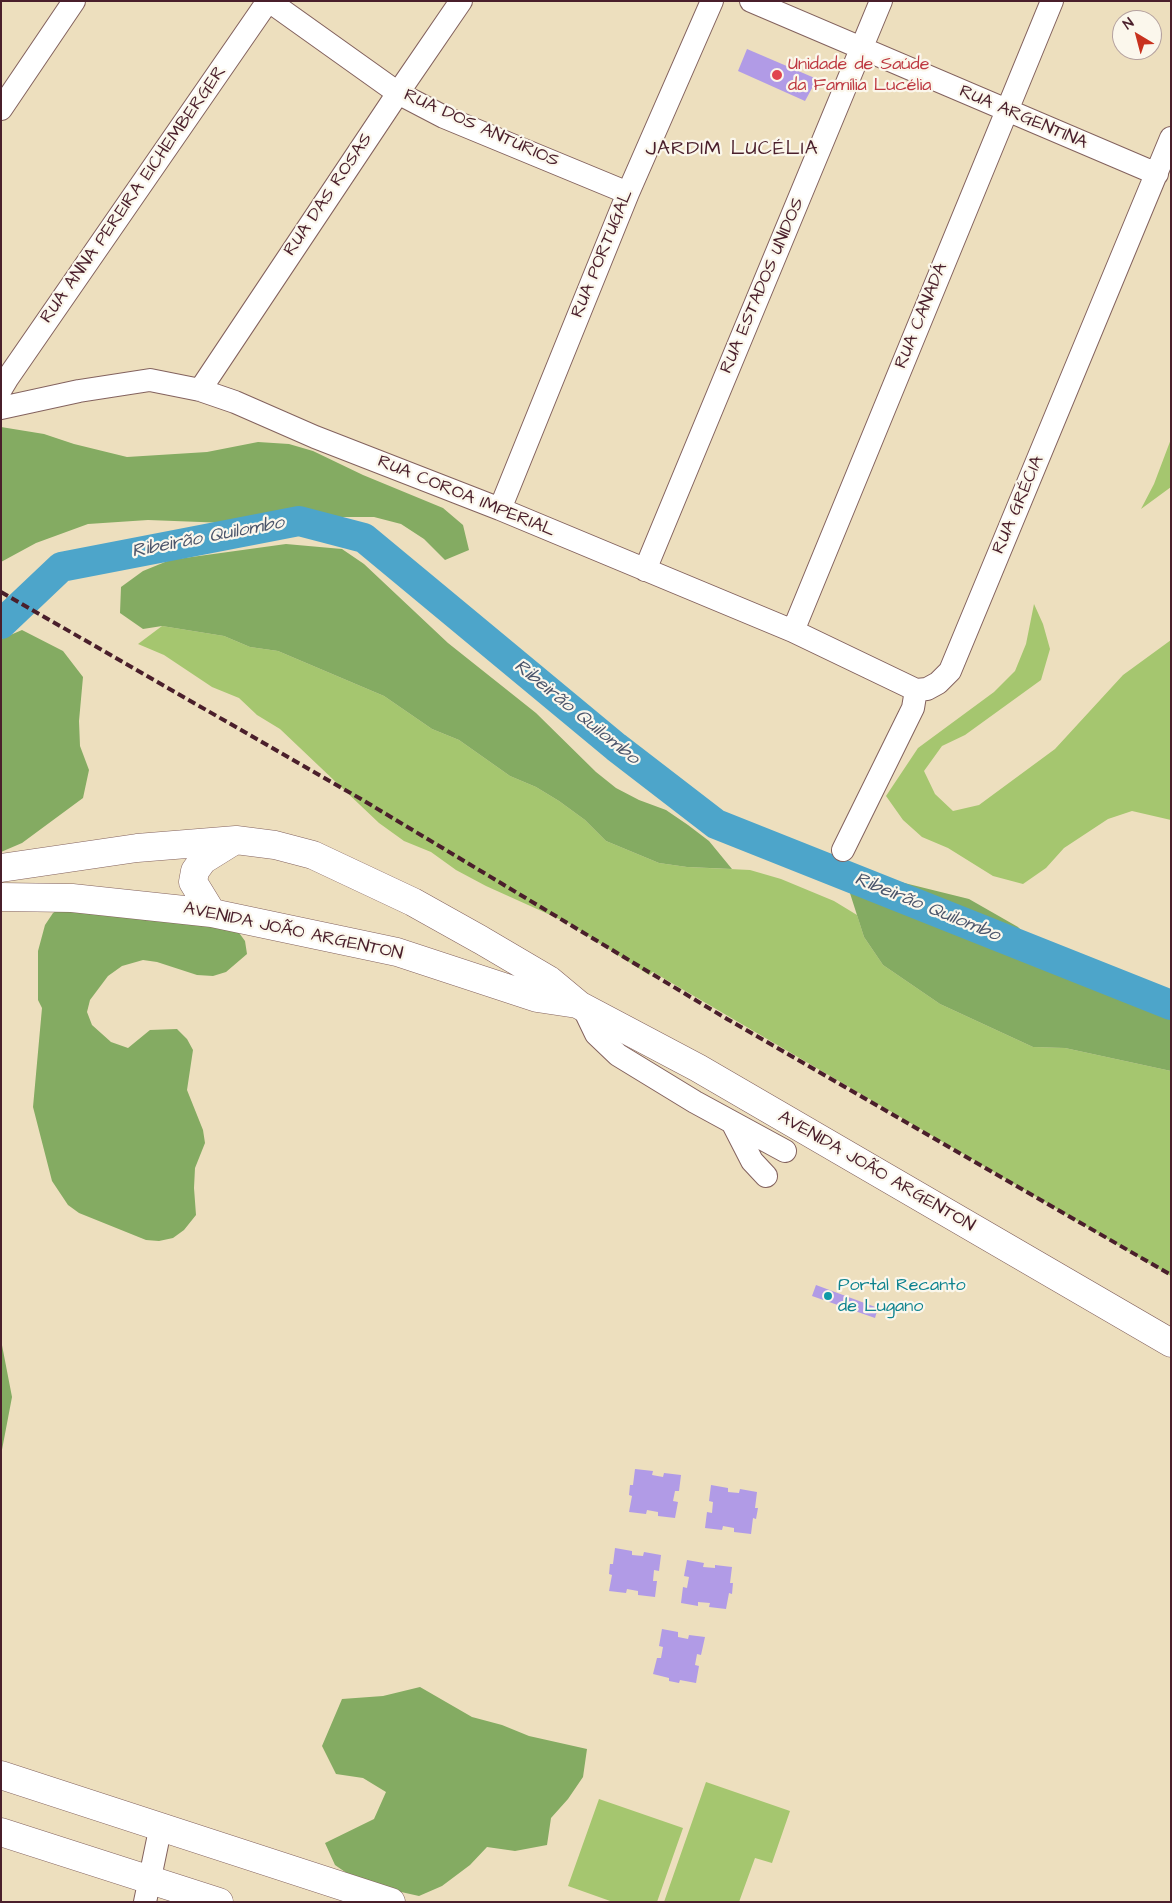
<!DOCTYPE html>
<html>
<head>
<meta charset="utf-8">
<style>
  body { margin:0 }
  #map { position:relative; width:1172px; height:1903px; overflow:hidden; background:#eddfbe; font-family:"Architects Daughter",sans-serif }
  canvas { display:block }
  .frame { position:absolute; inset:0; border:2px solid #4a1f2b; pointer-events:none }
  .north { position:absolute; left:1112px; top:10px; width:50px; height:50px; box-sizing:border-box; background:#fbf7ec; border:1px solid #b4a19f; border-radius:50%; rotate:323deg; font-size:14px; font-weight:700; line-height:20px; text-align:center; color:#4a1f2b }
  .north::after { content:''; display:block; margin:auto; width:18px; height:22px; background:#c8321e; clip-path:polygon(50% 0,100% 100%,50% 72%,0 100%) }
</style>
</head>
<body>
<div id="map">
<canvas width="1172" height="1903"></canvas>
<div class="frame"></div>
<div class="north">N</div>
</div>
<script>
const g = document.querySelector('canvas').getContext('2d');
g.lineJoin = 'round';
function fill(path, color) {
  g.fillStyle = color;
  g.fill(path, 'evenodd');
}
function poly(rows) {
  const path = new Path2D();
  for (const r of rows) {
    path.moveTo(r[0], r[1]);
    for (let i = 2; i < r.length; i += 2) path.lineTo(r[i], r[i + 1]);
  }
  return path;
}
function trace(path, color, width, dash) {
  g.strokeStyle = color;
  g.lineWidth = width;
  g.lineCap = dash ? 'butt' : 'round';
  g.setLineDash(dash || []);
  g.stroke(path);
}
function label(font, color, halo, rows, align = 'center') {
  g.font = font + ' "Architects Daughter",sans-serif';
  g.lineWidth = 4.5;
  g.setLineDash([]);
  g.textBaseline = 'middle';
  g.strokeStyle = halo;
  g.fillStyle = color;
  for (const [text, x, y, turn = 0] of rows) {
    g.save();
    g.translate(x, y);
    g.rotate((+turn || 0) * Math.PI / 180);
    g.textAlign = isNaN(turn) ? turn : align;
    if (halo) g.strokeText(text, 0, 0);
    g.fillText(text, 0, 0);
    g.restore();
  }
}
fill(poly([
  [1171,439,1171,487,1141,509,1154,484],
  [1034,604,1043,624,1050,649,1041,680,965,735,942,746,924,771,935,794,953,811,979,805,1055,749,1123,675,1171,640,1171,820,1132,811,1108,819,1064,848,1046,868,1023,884,993,876,948,848,922,837,903,820,886,796,918,748,994,692,1015,671,1026,644],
  [162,626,224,636,250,647,278,651,384,696,432,729,459,740,510,776,536,787,559,801,585,820,606,841,659,863,687,867,750,870,781,879,834,901,857,915,864,937,883,965,940,1004,1033,1047,1065,1048,1171,1071,1171,1276,653,972,649,975,568,923,486,886,456,870,431,852,404,841,379,823,280,729,257,715,239,698,212,687,164,655,138,644],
  [706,1782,790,1811,772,1863,755,1858,739,1902,664,1902],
  [599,1799,683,1828,657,1902,613,1902,568,1886]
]), '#a5c66f');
fill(poly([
  [1,427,44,434,74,444,127,457,207,452,258,442,289,444,313,451,363,475,443,508,463,525,469,550,445,560,424,539,401,524,374,517,289,517,227,523,148,520,88,524,36,543,1,562],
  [286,544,342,549,364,564,448,643,536,713,596,772,616,788,639,800,666,810,688,825,709,841,732,869,687,867,659,863,606,841,585,820,559,801,536,787,510,776,459,740,432,729,384,696,278,651,250,647,224,636,162,626,143,629,120,613,121,587,143,571,170,560],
  [22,630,63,651,83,677,79,721,80,746,89,770,83,798,22,843,1,852,1,639],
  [872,875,969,899,1018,927,1048,957,1101,981,1171,999,1171,1071,1065,1048,1033,1047,940,1004,883,965,864,937,848,887,858,877],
  [64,906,237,930,245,941,247,954,226,972,213,976,197,975,157,962,143,960,122,966,108,976,90,1000,87,1012,92,1025,111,1042,128,1048,150,1030,177,1029,187,1039,193,1050,187,1090,203,1130,205,1143,195,1168,194,1188,196,1215,184,1230,173,1238,159,1241,146,1240,79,1213,68,1205,52,1181,33,1107,42,1008,38,1000,38,951,45,925,53,913],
  [1,1340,12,1397,1,1455],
  [420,1687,472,1717,502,1725,529,1736,587,1749,583,1777,568,1799,551,1818,547,1845,515,1851,487,1847,470,1865,442,1886,419,1896,361,1883,335,1865,325,1843,374,1819,386,1792,363,1778,336,1774,322,1746,342,1699,383,1696]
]), '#84ab62');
trace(poly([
  [1,624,61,567,299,521,364,538,616,747,716,824,1171,1005]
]), '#4da5ca', 30);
fill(poly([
  [747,49,817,79,805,101,738,71],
  [816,1285,878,1308,875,1318,812,1296],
  [635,1469,653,1471,652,1475,663,1477,664,1473,681,1475,679,1491,675,1491,673,1501,678,1502,675,1518,658,1516,658,1512,647,1510,646,1514,629,1512,632,1496,629,1495,630,1485,633,1485],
  [711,1485,728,1488,728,1492,739,1493,740,1489,757,1492,755,1508,758,1508,756,1519,753,1518,751,1534,734,1532,734,1528,723,1526,722,1530,705,1528,707,1512,712,1513,713,1502,709,1501],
  [615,1548,632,1551,632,1555,643,1556,644,1552,661,1555,659,1571,654,1570,653,1581,657,1581,655,1597,638,1595,638,1591,627,1589,626,1593,609,1591,612,1575,609,1574,610,1564,613,1564],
  [687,1560,704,1563,703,1567,715,1568,715,1565,732,1567,730,1583,733,1583,732,1594,729,1593,726,1609,709,1607,710,1603,698,1602,698,1606,681,1603,683,1587,687,1588,689,1577,684,1576],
  [662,1629,678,1632,678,1637,688,1639,689,1635,705,1637,701,1655,697,1654,695,1665,699,1666,696,1683,680,1680,679,1683,669,1681,669,1678,653,1674,657,1658,661,1658,663,1647,659,1646]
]), '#b19be6');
const minor = poly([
  [269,1,398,93,444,117,628,193],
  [751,1,1157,174],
  [1,109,74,1],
  [1,389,7,379,268,1],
  [200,390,398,93,461,1],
  [1,408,79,391,150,380,200,390,235,402,315,437,500,509,793,631,916,690],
  [500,509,628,193,712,1],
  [645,570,881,1],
  [793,631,1052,1],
  [916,690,927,689,938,683,950,671,1171,138],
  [843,850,913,708,916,690],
  [583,1007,596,1034,618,1055,695,1102,785,1151],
  [733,1124,752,1161,766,1176],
  [145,1902,161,1825]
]);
const major = poly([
  [1,868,137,848,236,840,275,845,313,855,413,902,481,940,549,980,579,1005,698,1068,1171,1343],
  [1,897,72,898,212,913,397,952,537,998,577,1004],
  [212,913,193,882,195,871,203,860,232,842],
  [1,1775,391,1902],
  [1,1832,219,1902]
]);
trace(minor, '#83625e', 24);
trace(major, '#83625e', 29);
trace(minor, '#fff', 22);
trace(major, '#fff', 28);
trace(poly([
  [1,592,361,799,727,1019,1171,1275]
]), '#4a1f2b', 4, [8, 4]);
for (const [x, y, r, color] of [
  [777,75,6,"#e0444e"],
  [828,1296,5,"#0f9aa8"]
]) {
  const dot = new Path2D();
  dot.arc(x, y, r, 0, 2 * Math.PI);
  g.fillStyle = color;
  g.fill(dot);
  trace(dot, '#fbf7ec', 2);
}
label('18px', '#be3a42', '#fbf7ec', [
  ["Unidade de Saúde",788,65],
  ["da Família Lucélia",788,86]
], 'left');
label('18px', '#4a1f2b', '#fbf7ec', [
  ["RUA ARGENTINA",1023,118,23],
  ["RUA DOS ANTÚRIOS",481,129,24],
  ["RUA ANNA PEREIRA EICHEMBERGER",134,195,-55],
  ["RUA DAS ROSAS",329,195,-56],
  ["RUA PORTUGAL",603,254,-68],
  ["RUA ESTADOS UNIDOS",763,286,-67],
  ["RUA CANADÁ",922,316,-68],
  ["RUA COROA IMPERIAL",466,497,22],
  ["RUA GRÉCIA",1019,505,-67],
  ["AVENIDA JOÃO ARGENTON",293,932,12],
  ["AVENIDA JOÃO ARGENTON",876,1172,30]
]);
label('18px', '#0d838f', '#fbf7ec', [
  ["Portal Recanto",838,1286],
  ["de Lugano",838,1307]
], 'left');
label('italic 19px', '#4b556b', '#fbf7ec', [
  ["Ribeirão Quilombo",208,538,-11],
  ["Ribeirão Quilombo",576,713,39],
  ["Ribeirão Quilombo",927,908,22]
]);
g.letterSpacing = '1px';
label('20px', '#4a1f2b', '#fbf7ec', [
  ["JARDIM LUCÉLIA",732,150]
]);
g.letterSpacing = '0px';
</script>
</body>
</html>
